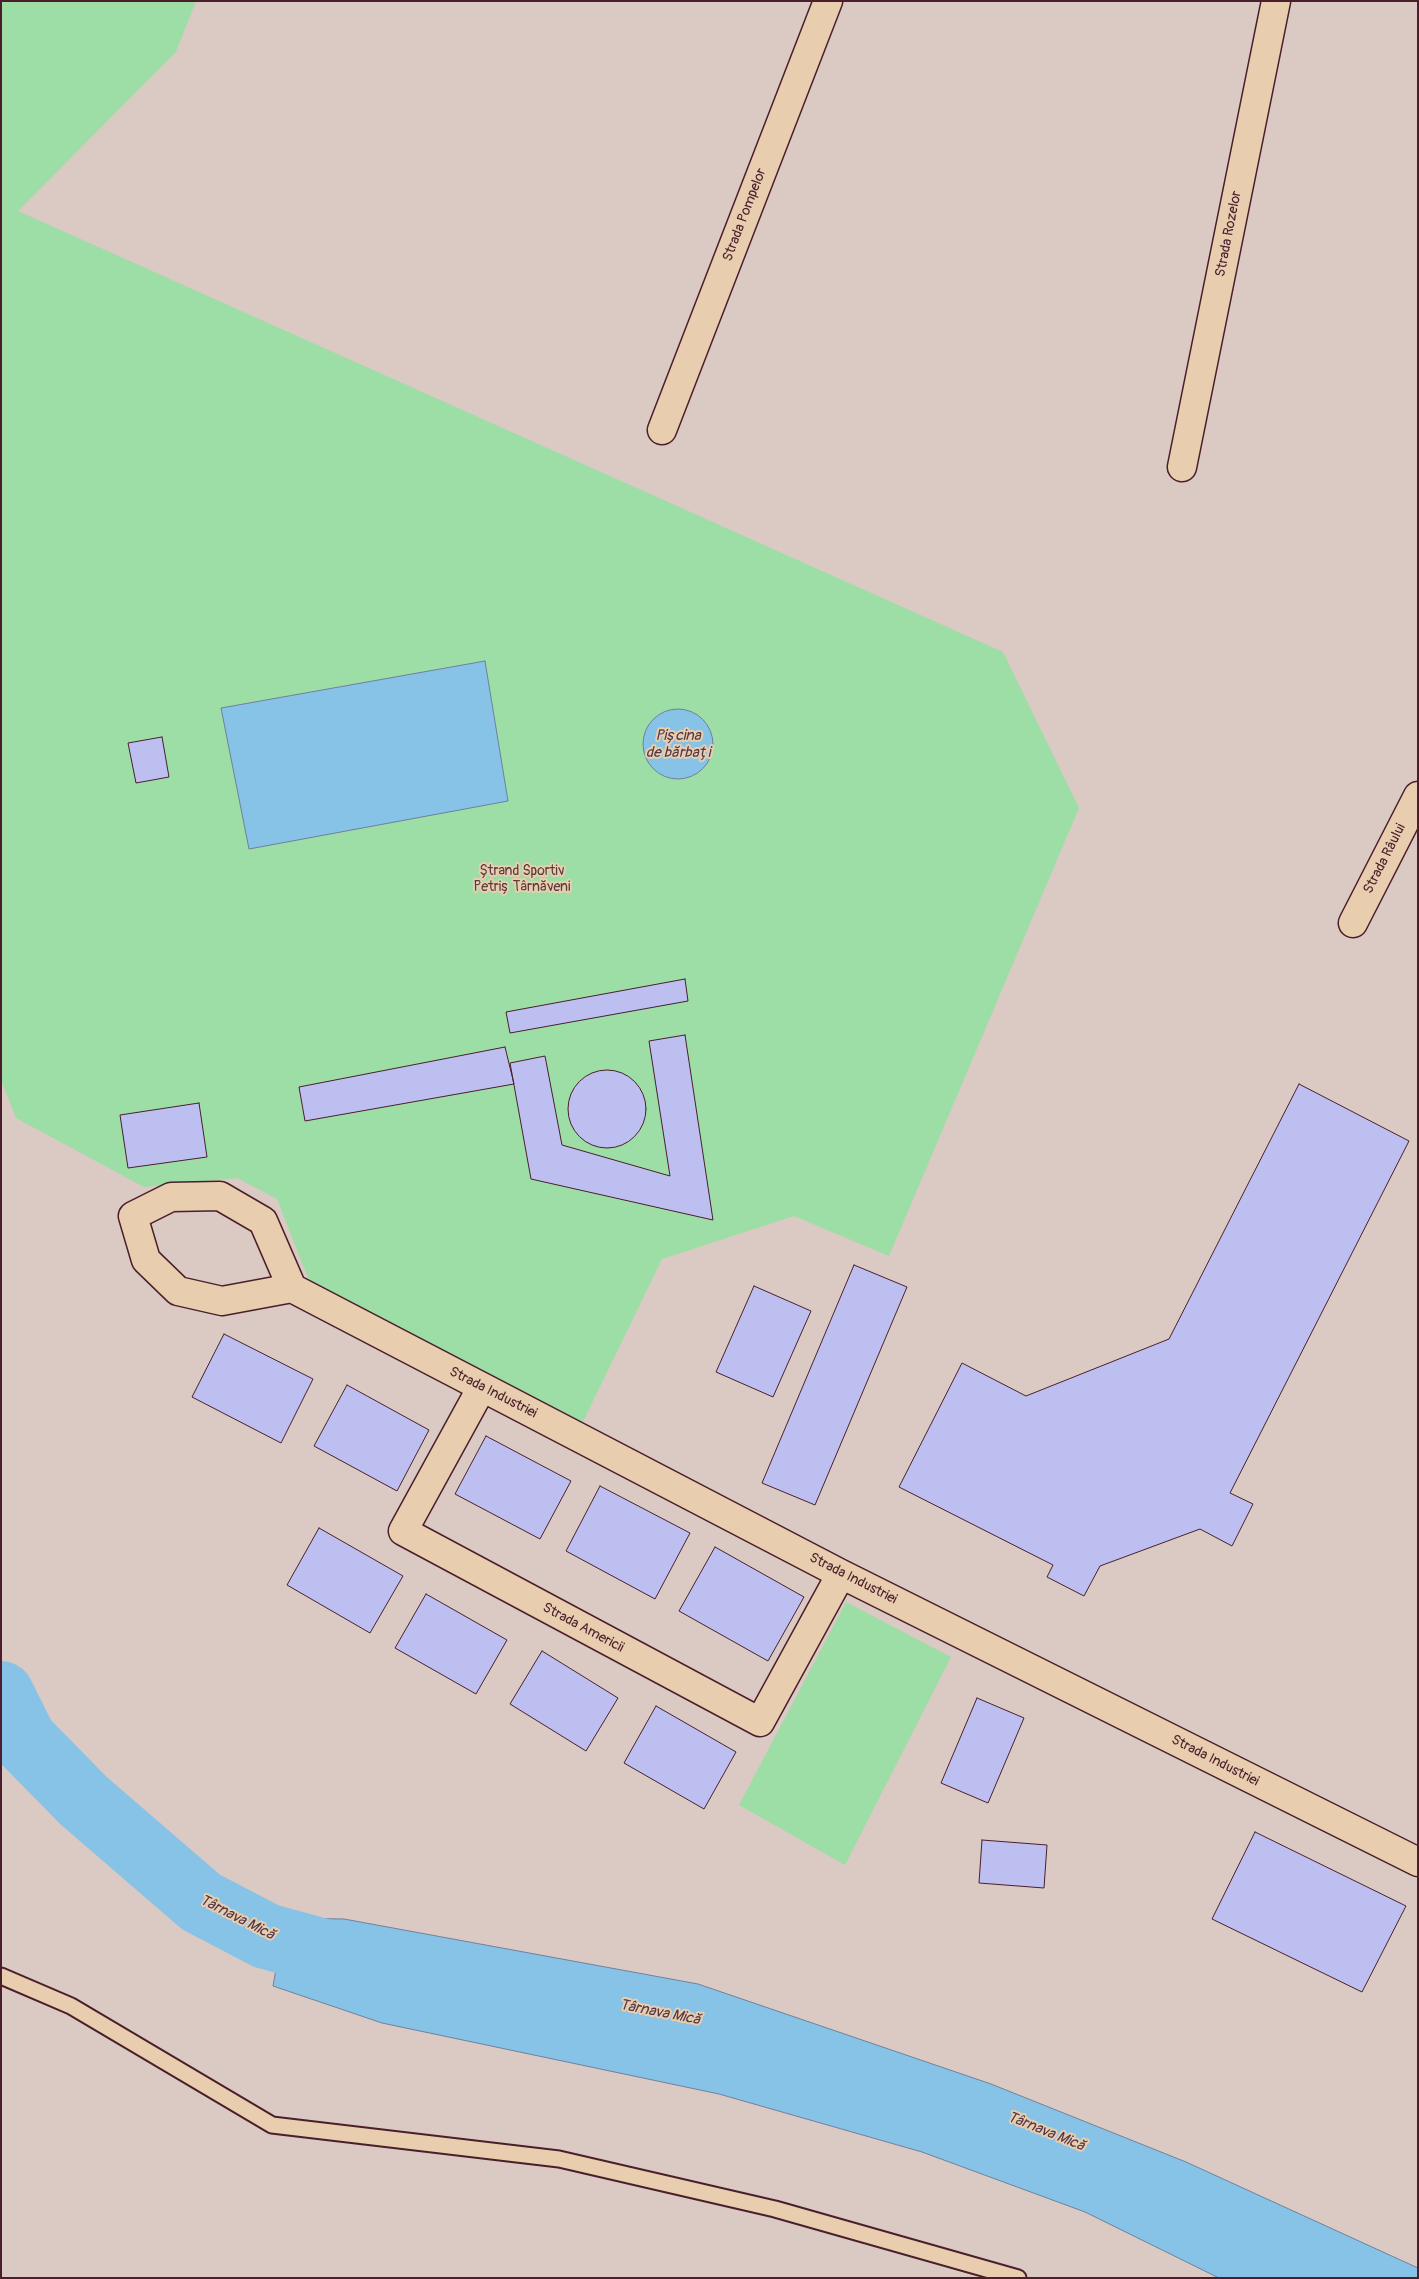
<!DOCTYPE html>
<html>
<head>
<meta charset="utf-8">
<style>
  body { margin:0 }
  #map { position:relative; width:1419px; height:2279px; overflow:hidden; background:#dbc9c3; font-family:Pangolin,sans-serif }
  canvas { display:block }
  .frame { position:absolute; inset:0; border:2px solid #4a1f2b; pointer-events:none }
</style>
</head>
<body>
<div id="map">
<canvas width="1419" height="2279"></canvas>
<div class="frame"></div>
</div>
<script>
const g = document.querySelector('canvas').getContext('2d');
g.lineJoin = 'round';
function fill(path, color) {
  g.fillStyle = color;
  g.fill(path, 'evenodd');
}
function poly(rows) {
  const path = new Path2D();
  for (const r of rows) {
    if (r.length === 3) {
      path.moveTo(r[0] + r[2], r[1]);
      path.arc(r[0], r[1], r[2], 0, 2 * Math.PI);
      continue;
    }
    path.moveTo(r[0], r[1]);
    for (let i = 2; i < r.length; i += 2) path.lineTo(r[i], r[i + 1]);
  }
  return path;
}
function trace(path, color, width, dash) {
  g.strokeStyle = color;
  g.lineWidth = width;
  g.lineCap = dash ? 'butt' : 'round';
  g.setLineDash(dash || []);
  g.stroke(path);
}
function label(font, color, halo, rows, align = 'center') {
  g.font = font + ' Pangolin,sans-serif';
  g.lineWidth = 4;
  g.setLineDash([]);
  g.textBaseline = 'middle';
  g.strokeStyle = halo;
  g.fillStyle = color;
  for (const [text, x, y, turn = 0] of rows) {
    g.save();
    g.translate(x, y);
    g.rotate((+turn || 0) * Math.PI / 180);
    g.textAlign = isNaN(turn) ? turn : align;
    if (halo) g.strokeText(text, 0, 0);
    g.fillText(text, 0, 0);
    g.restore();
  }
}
fill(poly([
  [1,1,196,1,176,52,18,211,1003,652,1079,808,889,1256,794,1216,662,1259,576,1436,317,1301,277,1199,237,1178,144,1187,16,1118,1,1080],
  [846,1602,951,1657,845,1865,739,1805]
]), '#9ddda6');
const water = poly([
  [485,661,508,801,249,849,221,708,485,661],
  [678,744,35],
  [285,1918,344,1919,698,1984,991,2084,1186,2162,1418,2268,1418,2278,1219,2278,1085,2212,922,2152,719,2094,382,2023,273,1986,285,1918]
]);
fill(water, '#87c2e7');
trace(water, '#6f819c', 1);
trace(poly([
  [1,1694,24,1740,84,1801,201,1902,266,1936,346,1958,370,1961]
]), '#87c2e7', 66);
const building = poly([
  [162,737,169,777,136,783,128,743,162,737],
  [685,979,688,1001,510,1033,506,1012,685,979],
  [685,1035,713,1220,531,1179,510,1063,545,1056,562,1145,670,1176,649,1041,685,1035],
  [505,1047,514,1084,305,1121,299,1087,505,1047],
  [607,1109,39],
  [1299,1084,1409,1141,1230,1493,1253,1504,1232,1546,1200,1529,1100,1566,1084,1596,1047,1577,1053,1565,899,1487,962,1363,1026,1396,1169,1339,1299,1084],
  [199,1103,207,1157,128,1168,120,1115,199,1103],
  [854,1265,907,1287,815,1505,762,1483,854,1265],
  [754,1286,811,1311,773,1397,716,1372,754,1286],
  [224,1334,313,1379,281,1443,192,1397,224,1334],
  [347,1385,429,1430,397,1491,314,1446,347,1385],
  [486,1436,571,1481,540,1539,455,1494,486,1436],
  [600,1486,690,1533,655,1599,566,1551,600,1486],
  [319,1528,403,1576,370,1633,287,1585,319,1528],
  [715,1547,804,1597,768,1661,679,1611,715,1547],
  [426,1594,507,1640,476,1694,395,1648,426,1594],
  [542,1651,618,1698,586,1751,510,1704,542,1651],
  [977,1698,1024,1718,988,1803,941,1783,977,1698],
  [656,1706,736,1752,704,1809,624,1763,656,1706],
  [1255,1832,1406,1906,1362,1992,1212,1919,1255,1832],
  [982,1840,1047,1845,1044,1888,979,1883,982,1840]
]);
fill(building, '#bebff1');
trace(building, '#4a1f2b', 1);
const lane = poly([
  [1,1976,71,2006,272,2125,559,2159,775,2209,1018,2278]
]);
const street = poly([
  [662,430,828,1],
  [1182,467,1276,1],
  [1353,923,1418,796],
  [292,1288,263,1221,220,1196,171,1197,133,1216,146,1260,178,1291,222,1301,292,1288,841,1574,1418,1862],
  [482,1387,403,1531,760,1722,841,1574]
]);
trace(lane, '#4a1f2b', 19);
trace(street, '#4a1f2b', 31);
trace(lane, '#e8cdaf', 15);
trace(street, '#e8cdaf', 28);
label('14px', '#4a1f2b', '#e8cdaf', [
  ["Strada Pompelor",745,215,-69],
  ["Strada Rozelor",1229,234,-79],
  ["Strada Râului",1385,859,-63],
  ["Strada Industriei",493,1393,27],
  ["Strada Industriei",853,1579,27],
  ["Strada Americii",583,1628,28],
  ["Strada Industriei",1215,1761,27]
]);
label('14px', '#563c3d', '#e8cdaf', [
  ["Ștrand Sportiv",522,871],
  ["Petriș Târnăveni",522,887]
]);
label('italic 15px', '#533747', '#e8cdaf', [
  ["Pișcina",678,736],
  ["de bărbați",678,753],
  ["Târnava Mică",237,1918,27],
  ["Târnava Mică",660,2013,11],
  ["Târnava Mică",1046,2132,22]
]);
</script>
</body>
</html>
